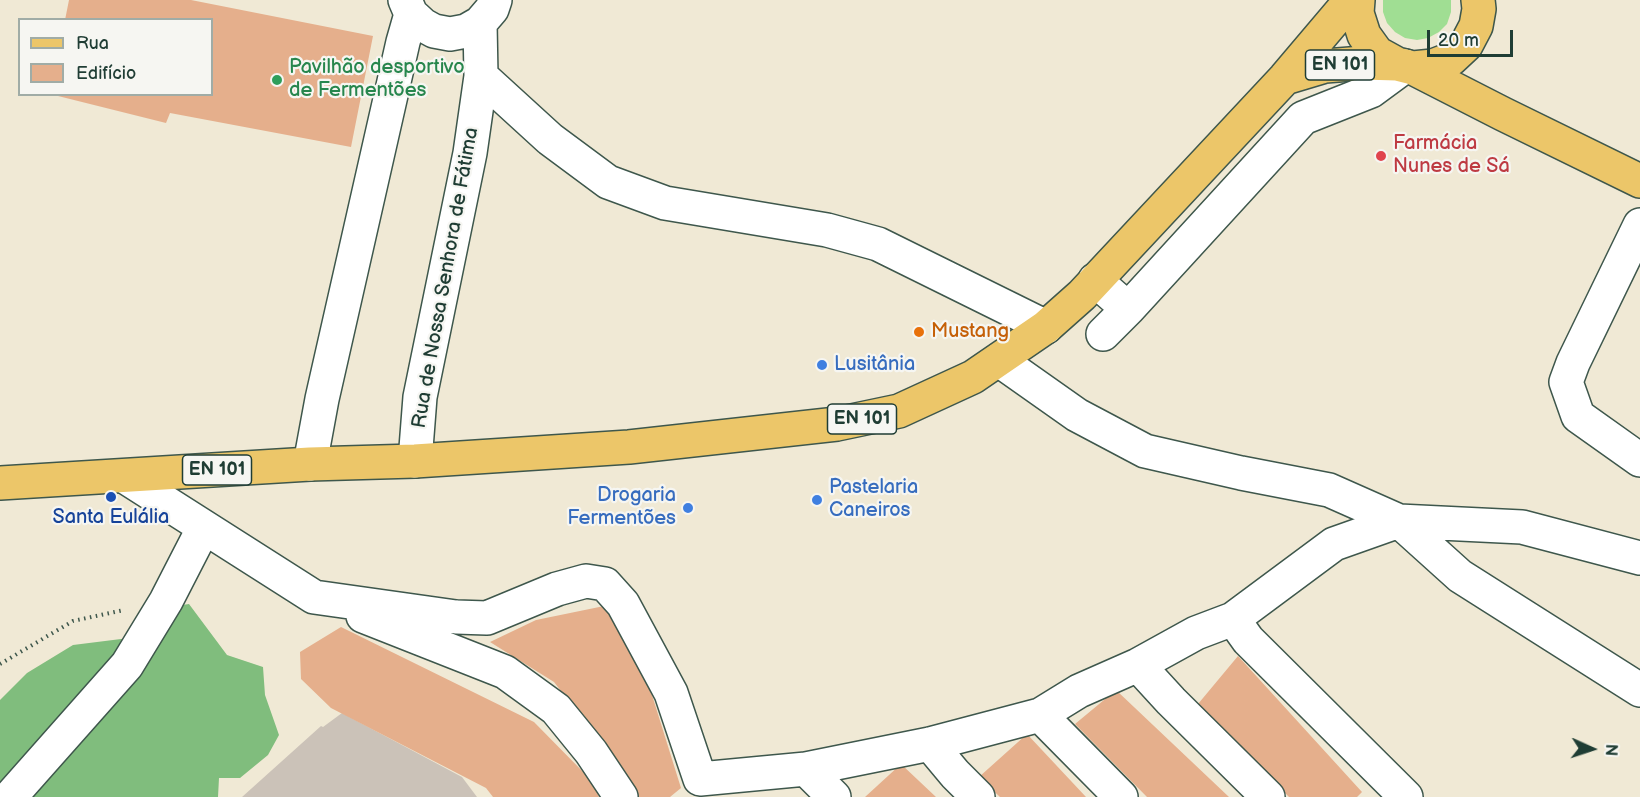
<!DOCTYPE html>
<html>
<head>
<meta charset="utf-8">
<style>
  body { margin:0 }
  #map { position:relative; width:1640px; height:797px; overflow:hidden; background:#f0e9d5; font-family:"Balsamiq Sans",sans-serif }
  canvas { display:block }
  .legend { position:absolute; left:18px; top:18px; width:195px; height:78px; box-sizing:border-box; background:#f6f6f2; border:2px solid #a0aca6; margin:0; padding:8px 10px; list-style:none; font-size:18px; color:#1f3d34 }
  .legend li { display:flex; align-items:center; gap:12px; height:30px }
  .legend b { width:30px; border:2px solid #a0aca6 }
  .north { position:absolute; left:1562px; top:719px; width:60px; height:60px; -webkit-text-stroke:4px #f6f6f2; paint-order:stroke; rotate:93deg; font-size:16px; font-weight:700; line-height:24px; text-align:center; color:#1f3d34 }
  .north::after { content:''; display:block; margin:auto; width:21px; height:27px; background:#1f3d34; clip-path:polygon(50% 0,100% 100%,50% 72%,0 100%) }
  .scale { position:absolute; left:1427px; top:30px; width:86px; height:27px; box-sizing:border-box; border:3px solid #1f3d34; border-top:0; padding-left:8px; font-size:18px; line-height:21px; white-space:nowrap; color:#1f3d34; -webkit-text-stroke:4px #f6f6f2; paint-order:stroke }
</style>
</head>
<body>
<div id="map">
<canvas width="1640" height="797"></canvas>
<ul class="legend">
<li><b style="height:8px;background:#ecc669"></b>Rua</li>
<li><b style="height:16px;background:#e5af8c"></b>Edifício</li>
</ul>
<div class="north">N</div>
<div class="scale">20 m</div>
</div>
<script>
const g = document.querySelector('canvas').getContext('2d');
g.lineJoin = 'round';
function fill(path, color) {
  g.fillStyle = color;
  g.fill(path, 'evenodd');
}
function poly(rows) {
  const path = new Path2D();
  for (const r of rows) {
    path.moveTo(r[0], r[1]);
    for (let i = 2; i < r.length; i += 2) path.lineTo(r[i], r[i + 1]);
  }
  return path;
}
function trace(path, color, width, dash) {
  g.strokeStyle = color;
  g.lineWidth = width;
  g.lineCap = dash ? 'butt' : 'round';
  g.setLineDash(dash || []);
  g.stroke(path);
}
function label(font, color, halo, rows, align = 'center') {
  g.font = font + ' "Balsamiq Sans",sans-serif';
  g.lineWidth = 4.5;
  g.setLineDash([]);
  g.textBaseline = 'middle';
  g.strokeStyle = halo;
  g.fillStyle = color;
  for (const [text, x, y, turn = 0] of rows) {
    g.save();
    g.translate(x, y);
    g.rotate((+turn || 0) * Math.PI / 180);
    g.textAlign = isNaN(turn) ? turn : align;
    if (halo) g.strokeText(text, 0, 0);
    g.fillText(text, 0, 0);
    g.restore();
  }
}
fill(poly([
  [342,713,462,777,477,797,242,797,321,726,323,727]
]), '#cbc2b8');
fill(poly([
  [1383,0,1451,0,1451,12,1447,24,1439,32,1428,38,1417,40,1405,38,1395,32,1387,23,1383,12]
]), '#a0de93');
fill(poly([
  [189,604,227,655,263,667,265,695,279,735,268,755,240,778,219,778,218,797,0,797,0,700,27,673,73,645,121,639,157,643,176,606]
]), '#80bd7d');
fill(poly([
  [69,0,191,0,373,36,351,147,170,113,166,123,54,95,212,94,212,20,65,20],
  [609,605,652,695,681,788,670,797,639,797,617,762,554,682,490,642,536,620],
  [341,627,534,722,593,782,599,797,493,797,486,788,331,708,301,679,300,652],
  [1238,656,1362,792,1357,797,1289,797,1198,704],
  [1116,690,1229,797,1147,797,1075,724],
  [1027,734,1086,797,1000,797,979,777],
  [901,764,936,797,865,797]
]), '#e5af8c');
const minor = poly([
  [405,0,411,14,423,25,434,31,450,34,466,31,480,23,492,9,495,0],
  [481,76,550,139,608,182,665,203,827,230,878,244,1046,327],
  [1640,225,1573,363,1566,382,1578,416,1640,460],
  [1095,280,1128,309,1303,118,1371,91,1405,66],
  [1103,334,1128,309],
  [999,360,1077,415,1145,451,1241,473,1329,490,1399,521,1460,576,1640,690],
  [415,461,420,397,470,153,481,76,480,23],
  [310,464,322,399,403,42,411,14],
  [124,476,314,597,456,617,487,618,557,589,586,581,605,584,623,604,671,693,700,779,806,769,930,744,1040,715,1079,691,1138,665,1196,633,1233,619,1334,544,1399,521,1522,527,1640,558],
  [363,616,505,672,556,709,591,752,621,797],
  [1233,619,1248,640,1406,797],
  [1138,665,1171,701,1268,797],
  [1040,715,1121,797],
  [930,744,955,774,978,797],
  [806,769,834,797],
  [10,797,127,665,166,601,204,527]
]);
const major = poly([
  [1358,0,1357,13,1364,35,1377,53,1397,64,1413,68,1433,66,1451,59,1466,45,1476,26,1479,9,1478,0],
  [1413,68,1503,114,1640,181],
  [1285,78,1325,66,1363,63,1397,64],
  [0,483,310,464,415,461,629,447,837,424,899,411,973,377,1046,327,1082,295,1285,78,1351,0]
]);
trace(minor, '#3e574c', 36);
trace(major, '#3e574c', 36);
trace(poly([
  [0,664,73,621,124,610]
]), '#3e574c', 4, [1.5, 4.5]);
trace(minor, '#fff', 33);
trace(major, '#ecc669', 33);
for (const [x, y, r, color] of [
  [277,80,6,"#2e9e5b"],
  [1381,156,6,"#e0444e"],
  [919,332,6,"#e8710a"],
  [822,365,6,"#3f7fe0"],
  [111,497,6,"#1a4fb4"],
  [817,500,6,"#3f7fe0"],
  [688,508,6,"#3f7fe0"]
]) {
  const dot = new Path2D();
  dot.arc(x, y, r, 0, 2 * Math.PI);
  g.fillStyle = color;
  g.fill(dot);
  trace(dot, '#f6f6f2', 2);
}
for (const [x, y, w] of [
  [1340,65,69],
  [862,419,69],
  [217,470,69]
]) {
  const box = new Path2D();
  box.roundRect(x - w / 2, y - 15, w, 30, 4.5);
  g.fillStyle = '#f6f6f2';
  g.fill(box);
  trace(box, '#1f3d34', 1.5);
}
label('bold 18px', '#1f3d34', null, [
  ["EN 101",1340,65],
  ["EN 101",862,419],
  ["EN 101",217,470]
]);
label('20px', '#27864d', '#f6f6f2', [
  ["Pavilhão desportivo",289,68],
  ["de Fermentões",289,91]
], 'left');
label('20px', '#be3a42', '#f6f6f2', [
  ["Farmácia",1393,144],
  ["Nunes de Sá",1393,167]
], 'left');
label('20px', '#1f3d34', '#f6f6f2', [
  ["Rua de Nossa Senhora de Fátima",446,278,-80]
]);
label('20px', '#c56008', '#f6f6f2', [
  ["Mustang",931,332]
], 'left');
label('20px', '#366cbe', '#f6f6f2', [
  ["Lusitânia",834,365],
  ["Pastelaria",829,488],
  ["Caneiros",829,511],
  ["Drogaria",676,496,"right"],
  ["Fermentões",676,519,"right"]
], 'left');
label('20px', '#164399', '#f6f6f2', [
  ["Santa Eulália",111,518]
]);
</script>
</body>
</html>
